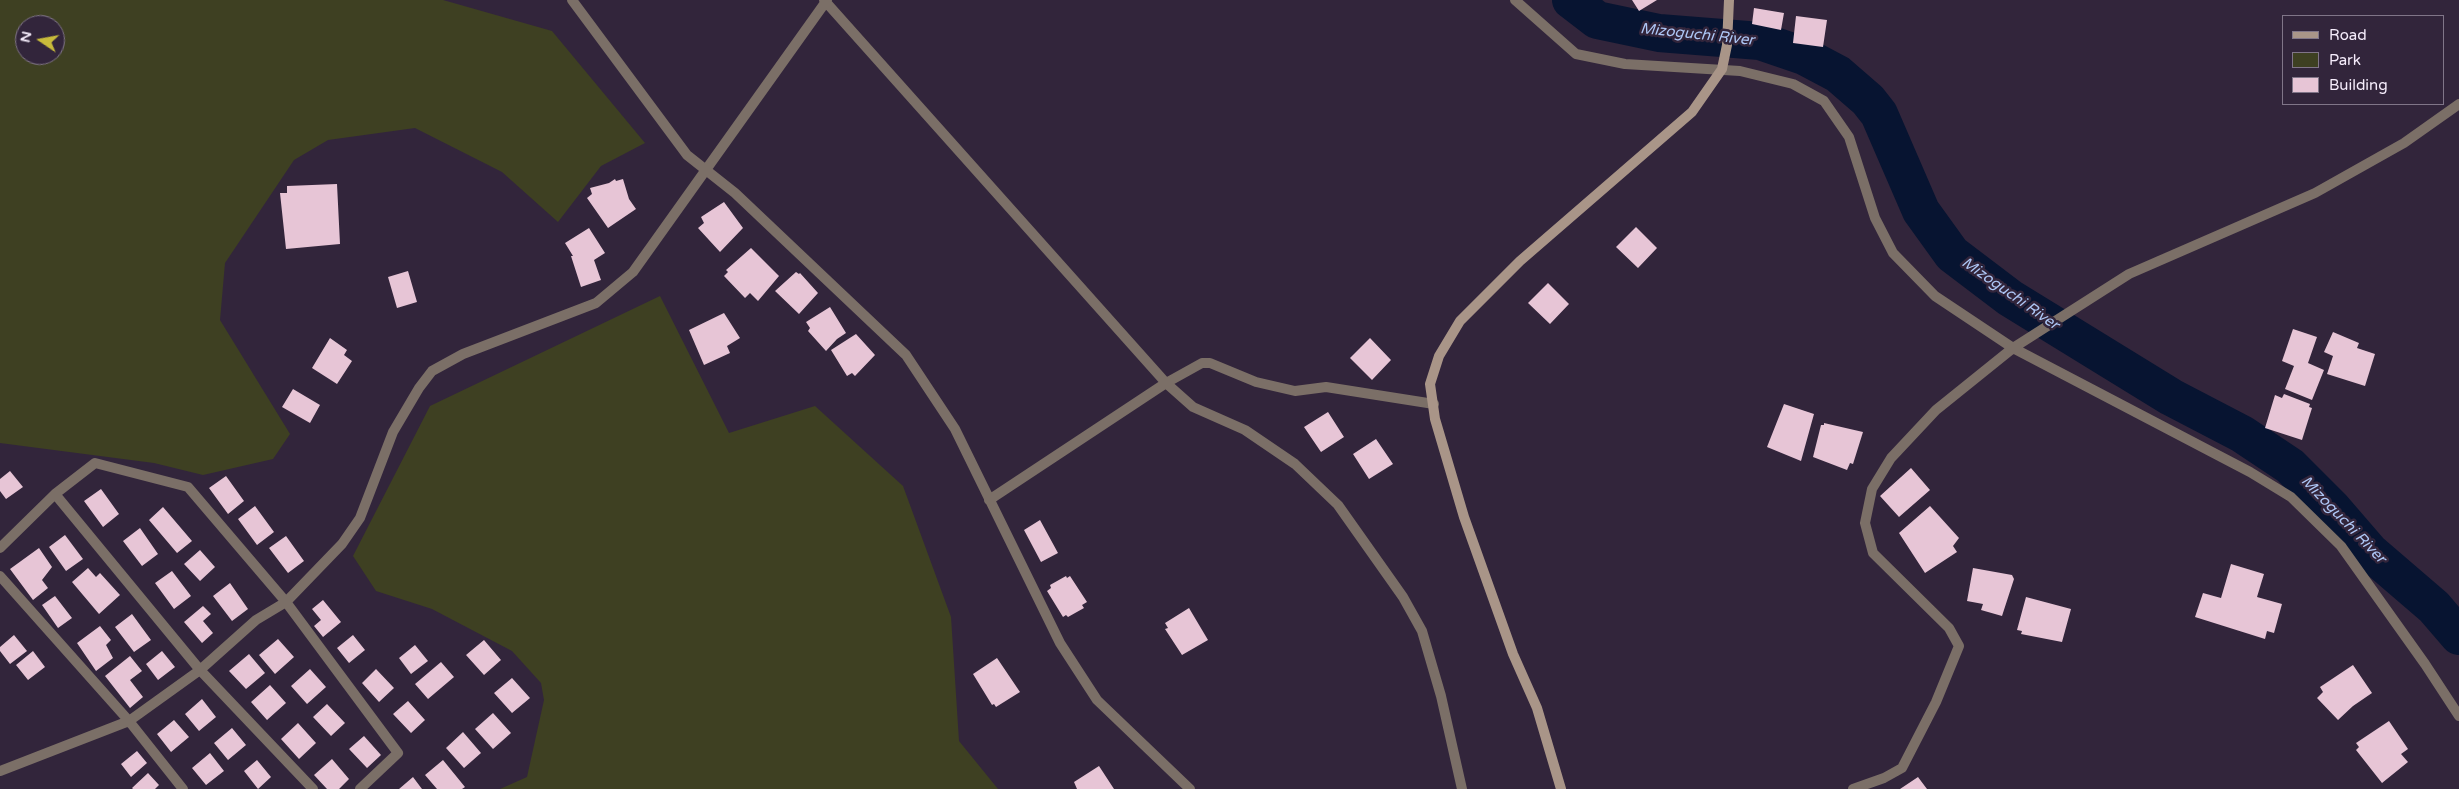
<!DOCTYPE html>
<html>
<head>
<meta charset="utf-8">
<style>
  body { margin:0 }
  #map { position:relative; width:2459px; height:789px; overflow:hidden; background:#32253b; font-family:"Varela Round",sans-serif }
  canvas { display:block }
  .legend { position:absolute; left:2282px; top:15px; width:162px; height:90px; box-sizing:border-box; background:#32253b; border:1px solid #807588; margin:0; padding:6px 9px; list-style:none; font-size:15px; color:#f5ecfb }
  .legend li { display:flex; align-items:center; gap:10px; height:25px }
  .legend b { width:25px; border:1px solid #807588 }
  .north { position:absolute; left:15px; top:15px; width:50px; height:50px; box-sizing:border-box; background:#32253b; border:1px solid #807588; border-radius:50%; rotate:282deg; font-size:14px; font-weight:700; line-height:20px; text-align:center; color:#f5ecfb }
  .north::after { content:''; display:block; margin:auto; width:18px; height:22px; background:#c8bb3b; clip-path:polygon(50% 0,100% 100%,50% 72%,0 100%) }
</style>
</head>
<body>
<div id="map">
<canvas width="2459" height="789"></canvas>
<ul class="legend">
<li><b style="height:6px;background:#a99588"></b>Road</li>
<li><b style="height:14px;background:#3e4022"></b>Park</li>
<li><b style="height:14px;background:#e7c5d6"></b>Building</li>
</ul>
<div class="north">N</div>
</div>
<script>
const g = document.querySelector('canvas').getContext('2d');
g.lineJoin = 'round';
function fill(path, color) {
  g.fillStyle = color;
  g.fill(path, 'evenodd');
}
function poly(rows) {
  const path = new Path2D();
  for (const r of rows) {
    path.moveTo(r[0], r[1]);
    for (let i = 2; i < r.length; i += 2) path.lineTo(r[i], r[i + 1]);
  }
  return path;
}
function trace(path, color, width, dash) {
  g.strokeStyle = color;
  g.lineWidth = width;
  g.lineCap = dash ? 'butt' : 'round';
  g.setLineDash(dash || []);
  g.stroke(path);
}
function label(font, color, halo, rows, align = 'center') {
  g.font = font + ' "Varela Round",sans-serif';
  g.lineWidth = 5;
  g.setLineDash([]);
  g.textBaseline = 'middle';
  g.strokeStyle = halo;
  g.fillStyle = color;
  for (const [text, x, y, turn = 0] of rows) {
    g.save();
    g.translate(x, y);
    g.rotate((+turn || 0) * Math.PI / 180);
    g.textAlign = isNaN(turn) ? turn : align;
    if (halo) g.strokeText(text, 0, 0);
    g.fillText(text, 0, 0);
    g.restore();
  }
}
fill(poly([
  [0,0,443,0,552,31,645,143,601,166,558,222,502,172,415,128,328,140,294,160,225,263,220,320,290,434,273,459,203,475,154,463,0,443],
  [25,25,55,25,55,55,25,55],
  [660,296,729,433,815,406,903,486,951,617,959,741,998,789,500,789,527,777,544,700,541,683,512,651,432,609,376,591,353,556,430,406]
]), '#3e4022');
trace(poly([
  [1571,0,1597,20,1659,33,1760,41,1804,56,1838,74,1868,100,1879,114,1921,211,1952,254,2010,298,2171,397,2242,434,2290,466,2332,508,2370,552,2434,607,2459,636]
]), '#071431', 38);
fill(poly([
  [1632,0,1657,0,1639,11],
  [1754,8,1784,13,1781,30,1752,24],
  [1796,16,1827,20,1823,47,1793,43],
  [615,179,616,181,623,179,629,199,636,209,608,228,587,198,592,194,590,188,609,183],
  [337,184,340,244,286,249,280,193,287,193,287,186],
  [724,202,743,228,720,252,698,228,704,223,701,217],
  [1636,227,1657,248,1638,268,1616,247],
  [589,228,605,253,594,260,601,280,581,287,571,256,573,256,565,243],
  [751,248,779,276,758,301,750,293,745,298,724,276,728,272,726,270],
  [408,271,417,302,397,308,388,277],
  [796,272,799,274,800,273,818,293,799,314,775,291],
  [1548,283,1569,304,1550,324,1528,303],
  [830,307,846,333,837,339,826,351,808,331,810,328,806,322],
  [724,313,740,338,727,346,730,353,704,365,689,330],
  [2293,329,2317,337,2308,363,2324,370,2312,400,2285,389,2294,366,2282,361],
  [2333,332,2359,343,2357,348,2375,354,2365,386,2327,374,2333,356,2324,352],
  [856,334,875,355,855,376,852,373,847,376,831,350],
  [330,338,347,350,344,355,352,361,337,384,312,368],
  [1370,338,1391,360,1372,380,1350,358],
  [293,389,320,405,310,423,282,407],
  [2284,394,2310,404,2309,407,2312,408,2302,440,2265,428,2275,395,2282,398],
  [1784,404,1814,414,1801,461,1767,447],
  [1328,412,1344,437,1321,452,1304,427],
  [1824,423,1863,432,1853,464,1850,463,1847,470,1813,457,1821,425,1824,425],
  [1376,439,1393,464,1369,479,1353,454],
  [1911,468,1930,490,1899,517,1880,496],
  [10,471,23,487,6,499,0,491,0,479],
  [226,476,244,501,228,514,209,488],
  [101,489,119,514,103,527,84,501],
  [255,506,274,532,257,545,238,519],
  [1930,506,1959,538,1953,546,1957,552,1925,573,1899,533],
  [163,507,192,541,177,553,149,520],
  [1040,520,1058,553,1041,562,1024,530],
  [140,528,158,554,142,566,123,541],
  [65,535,83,559,66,571,49,547],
  [286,536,304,561,288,573,269,548],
  [39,548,52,567,42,580,48,588,33,600,10,569],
  [200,550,215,567,200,581,184,564],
  [2231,564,2264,574,2257,597,2282,604,2274,633,2267,631,2265,639,2195,617,2203,593,2221,598],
  [88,568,96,577,100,573,120,595,99,614,72,582],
  [1973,568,2012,575,2014,579,2002,616,1981,610,1983,604,1967,601],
  [172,571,191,596,174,609,155,583],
  [1066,576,1067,578,1070,576,1087,602,1082,605,1084,608,1068,617,1066,615,1063,617,1047,591,1051,588,1050,585],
  [230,583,248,609,232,621,213,596],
  [55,596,72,618,58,628,42,605],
  [2026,597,2071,609,2062,642,2021,634,2022,631,2017,630],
  [323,600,341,622,323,637,314,626,321,620,312,609],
  [203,606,211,614,203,621,213,633,202,643,184,622],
  [1189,608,1208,640,1182,655,1165,629,1168,628,1165,623],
  [132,614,151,640,134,652,115,627],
  [100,626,111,640,106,645,113,658,96,671,77,643],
  [14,635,27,651,10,664,0,651,0,647],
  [353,635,365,650,349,663,337,648],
  [278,639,294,657,275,674,259,655],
  [484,640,501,660,484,675,466,655],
  [415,645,428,661,411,674,399,658],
  [33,651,45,667,28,680,16,665],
  [162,651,175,667,158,680,146,664],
  [249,654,265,673,246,689,229,671],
  [130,656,142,671,130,680,143,697,130,708,105,676],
  [997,658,1020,692,996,707,994,704,992,705,973,674],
  [441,662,454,677,428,699,415,684],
  [2353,665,2372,693,2353,706,2338,720,2317,698,2323,692,2320,687],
  [310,669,326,687,307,704,291,686],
  [376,669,394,688,379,702,362,683],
  [512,678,530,698,512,713,494,693],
  [270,685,286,703,267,720,251,702],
  [202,699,216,717,199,731,185,714],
  [408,701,425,720,411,733,393,714],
  [327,704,345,723,331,736,313,717],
  [493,713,511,733,493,749,475,729],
  [174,720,189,737,171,752,157,734],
  [2389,721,2408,749,2401,754,2408,762,2382,783,2356,750,2359,747,2356,743],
  [298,723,316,743,299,759,281,739],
  [232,728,246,745,228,760,214,743],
  [463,732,481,753,464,768,446,748],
  [364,736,381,755,367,768,349,749],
  [137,751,147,763,131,777,121,764],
  [210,753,224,771,206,785,192,768],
  [332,759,349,779,339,789,327,789,314,775],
  [257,760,271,777,258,789,244,771],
  [443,760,465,787,462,789,437,789,425,775],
  [1099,766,1114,789,1077,789,1074,782],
  [148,773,159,785,155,789,133,789,132,788],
  [413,777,422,789,399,789],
  [1918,777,1927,789,1900,789]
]), '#e7c5d6');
trace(poly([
  [572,0,687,155,735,193,906,355,955,429,1060,643,1097,700,1190,789],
  [824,0,1166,383,1193,407,1245,430,1295,464,1338,505,1403,597,1422,631,1441,696,1462,789],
  [1515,0,1576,54,1625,64,1740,71,1793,84,1824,101,1849,137,1875,218,1893,253,1935,296,2013,348,2250,472,2291,497,2341,546,2425,664,2459,716],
  [55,494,200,670,313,789],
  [989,500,1166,383,1202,363,1210,363,1256,382,1295,391,1326,387,1434,404],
  [0,548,55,494,95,463,188,487,286,602,398,753,360,789],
  [0,576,129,721,183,789],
  [0,771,129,721,200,670,256,620,286,602,342,544,360,518,393,432,419,388,432,371,463,354,596,303,633,272,827,0],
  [1853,789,1884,778,1902,768,1936,702,1959,646,1949,628,1873,553,1865,523,1872,489,1891,458,1936,410,2013,348,2129,274,2315,193,2404,143,2459,104]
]), '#7b6f67', 10);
trace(poly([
  [1561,789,1537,708,1513,654,1464,517,1435,419,1430,384,1439,356,1460,321,1520,261,1692,112,1722,69,1727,45,1729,0]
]), '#a99588', 10);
label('italic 15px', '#aec7f6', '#32253b', [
  ["Mizoguchi River",1697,35,6],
  ["Mizoguchi River",2010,294,35],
  ["Mizoguchi River",2343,520,46]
]);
</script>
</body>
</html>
